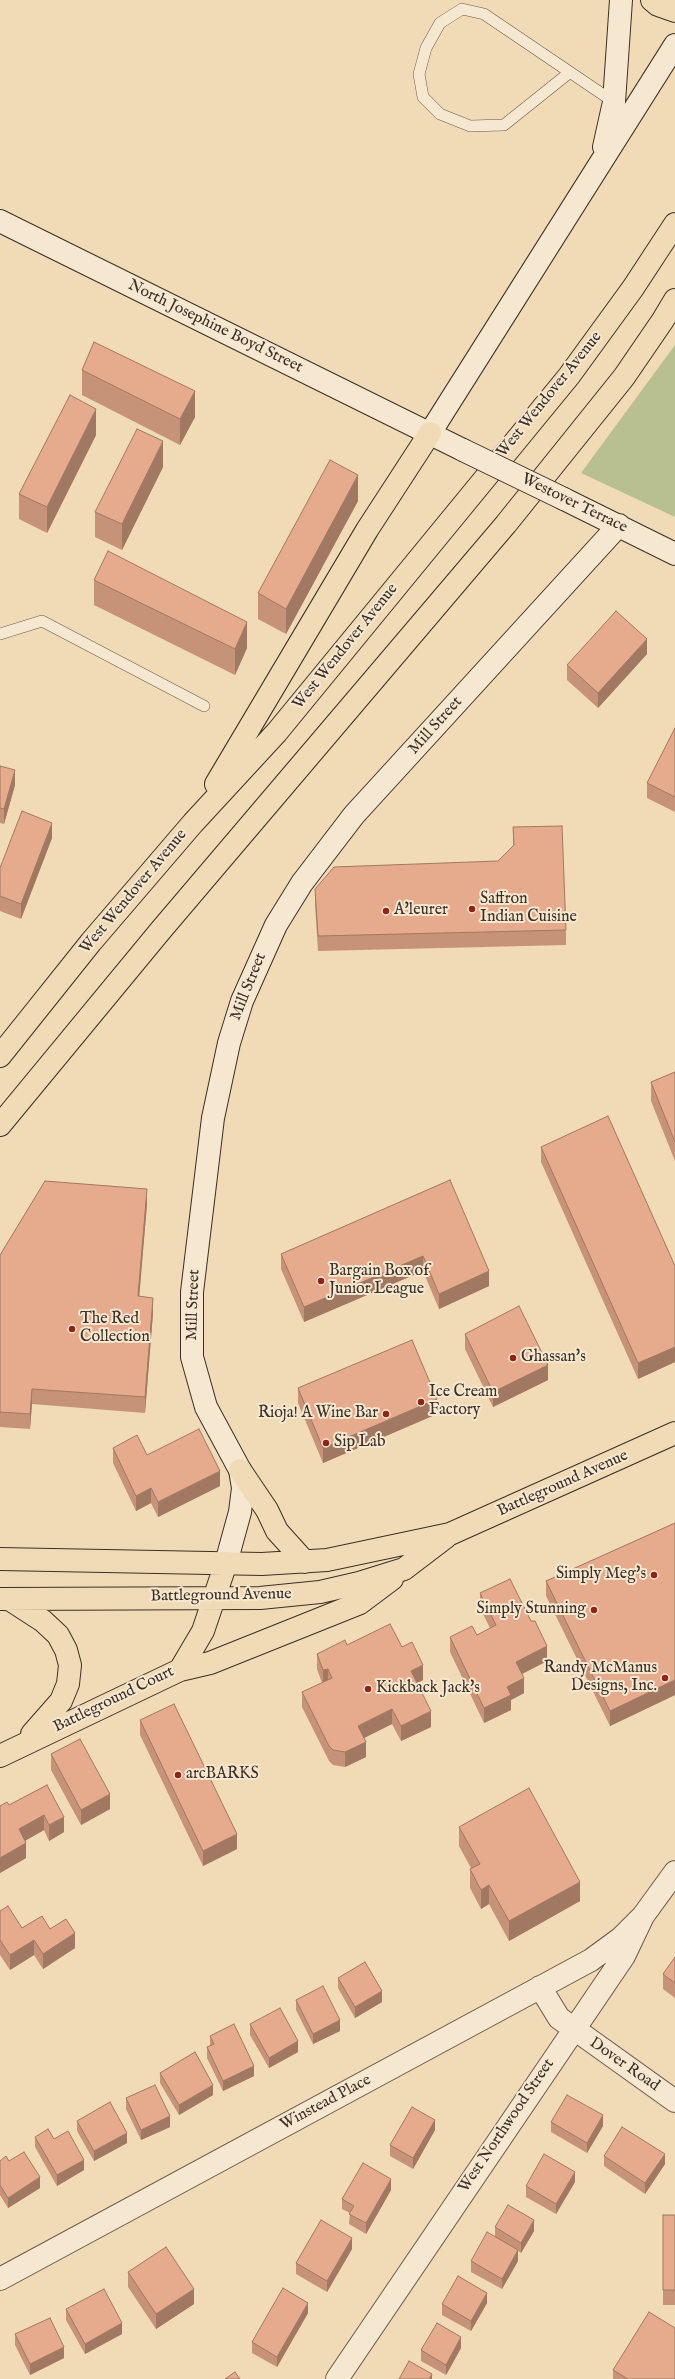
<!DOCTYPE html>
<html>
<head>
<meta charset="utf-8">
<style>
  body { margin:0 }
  canvas { display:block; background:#f1dab6 }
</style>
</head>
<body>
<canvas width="675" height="2379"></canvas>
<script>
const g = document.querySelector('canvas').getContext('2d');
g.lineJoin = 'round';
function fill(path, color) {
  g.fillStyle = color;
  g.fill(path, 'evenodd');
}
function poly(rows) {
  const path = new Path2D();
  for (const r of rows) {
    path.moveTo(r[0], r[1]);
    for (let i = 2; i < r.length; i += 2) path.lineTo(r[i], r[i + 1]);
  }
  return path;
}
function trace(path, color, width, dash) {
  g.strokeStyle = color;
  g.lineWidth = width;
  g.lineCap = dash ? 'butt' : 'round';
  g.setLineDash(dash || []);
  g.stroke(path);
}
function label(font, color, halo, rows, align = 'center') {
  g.font = font + ' "IM FELL English",serif';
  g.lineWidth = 4;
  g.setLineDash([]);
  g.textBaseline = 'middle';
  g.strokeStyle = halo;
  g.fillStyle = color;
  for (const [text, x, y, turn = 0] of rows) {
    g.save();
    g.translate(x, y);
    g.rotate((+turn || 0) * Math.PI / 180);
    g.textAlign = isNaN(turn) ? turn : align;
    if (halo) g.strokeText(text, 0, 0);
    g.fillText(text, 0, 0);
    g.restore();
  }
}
fill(poly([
  [675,345,675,517,581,473]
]), '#b9c08f');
const lane = poly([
  [569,73,504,125,470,126,440,114,423,97,419,74,426,48,440,23,462,9,484,14,614,102],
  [0,634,42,621,204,706]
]);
const street = poly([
  [540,1987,559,2018,675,2101],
  [0,2279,591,1960,621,1938,643,1916],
  [337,2379,624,1956,643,1916,675,1872]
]);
const secondary = poly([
  [604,147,614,102,621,0],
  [0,221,463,450],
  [430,433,675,45],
  [564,499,675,554],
  [226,1563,240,1512,243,1488,240,1470,206,1407,192,1357,192,1292,213,1118,229,1043,242,1001,276,925,302,883,354,815,619,525]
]);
const primary = poly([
  [240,1470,267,1510,277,1531,305,1562],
  [0,1559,262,1564,327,1560,450,1534,675,1433],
  [0,1599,260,1598,320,1592,359,1583,404,1569,446,1537],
  [9,1599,43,1621,58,1635,66,1650,70,1665,68,1684,61,1701,32,1734],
  [180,1670,210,1663,360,1603,392,1579],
  [0,1756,180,1670,203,1631,226,1563]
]);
const highway = poly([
  [652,0,658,5,675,11],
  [216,784,367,530,430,433],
  [0,1056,91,942,193,823,277,732,569,376,633,288,675,224],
  [0,1125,161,930,506,524,624,377,663,320,675,300]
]);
trace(lane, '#685a4a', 12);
trace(street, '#685a4a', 24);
trace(secondary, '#3b3026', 24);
trace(primary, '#3b3026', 24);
trace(highway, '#3b3026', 24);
trace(lane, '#f6e7d0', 11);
trace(street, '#f6e7d0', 22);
trace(secondary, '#f6e7d0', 22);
trace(primary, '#f1dab6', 22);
trace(highway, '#f1dab6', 22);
const secondaryBridge = poly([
  [463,450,564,499]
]);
trace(secondaryBridge, '#3b3026', 24, []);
trace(secondaryBridge, '#f6e7d0', 22);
fill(poly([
  [82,370,195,417,180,445,82,395],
  [96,435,47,533,19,519,19,494],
  [163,467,122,550,95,537,95,512],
  [358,501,286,634,258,619,258,593],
  [94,580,247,648,235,675,94,605],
  [647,654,598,708,567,680,567,665],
  [675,728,675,812,647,798,647,783],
  [0,766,15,785,4,824,0,823],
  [513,827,566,930,566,945,318,951,315,904,315,889,498,861,513,846],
  [52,838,21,919,0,911,0,868],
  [675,1072,675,1161,651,1101,651,1082],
  [541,1147,675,1266,675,1362,638,1379,541,1162],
  [450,1180,489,1286,439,1309,423,1271,304,1322,281,1269,281,1254],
  [147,1204,139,1296,153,1313,145,1413,32,1404,30,1429,0,1427,0,1255],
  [465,1334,548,1380,493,1407,465,1349],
  [298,1388,437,1414,323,1463,298,1403],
  [113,1448,147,1455,220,1486,158,1517,151,1503,136,1511,113,1463],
  [675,1523,675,1695,610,1726,546,1596,546,1581],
  [480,1593,547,1661,522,1674,524,1693,511,1700,511,1710,484,1723,450,1652,450,1637,477,1635,490,1628,480,1608],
  [347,1645,402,1647,423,1680,417,1683,431,1727,401,1741,392,1724,364,1738,366,1757,345,1767,333,1765,329,1761,302,1707,302,1692,322,1683,317,1669,317,1654],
  [140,1720,237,1849,203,1866,140,1735],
  [51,1754,110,1809,81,1825,51,1770],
  [47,1785,64,1832,49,1841,44,1830,25,1841,26,1858,0,1873,0,1806,9,1805],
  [459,1827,580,1901,509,1941,489,1904,481,1909,470,1888,470,1869,471,1868,459,1846],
  [0,1911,22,1928,50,1929,75,1948,43,1969,34,1955,10,1970,0,1955],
  [675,1957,675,1998,663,1989,663,1974],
  [338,1978,382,2002,355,2018,338,1988],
  [296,2000,340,2031,313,2044,296,2010],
  [250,2024,298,2052,269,2068,250,2035],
  [210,2036,254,2076,223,2091,207,2058,207,2047,210,2046],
  [160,2073,213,2095,179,2115,160,2083],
  [126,2098,170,2127,141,2140,126,2109],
  [77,2121,127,2143,94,2161,77,2131],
  [551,2122,603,2126,587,2153,551,2132],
  [435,2130,413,2169,390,2156,390,2145],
  [35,2137,54,2139,84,2170,57,2186,35,2147],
  [604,2156,665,2164,645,2194,604,2166],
  [0,2161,9,2161,40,2188,8,2208,0,2195],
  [575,2182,556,2214,526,2197,526,2186],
  [391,2190,366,2234,349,2224,350,2213,342,2209,342,2199],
  [663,2215,675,2215,675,2305,663,2305],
  [495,2227,534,2231,521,2253,518,2251,518,2261,502,2289,471,2272,471,2261,495,2237],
  [352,2249,327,2292,296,2274,296,2263],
  [128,2272,194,2304,156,2329,128,2287],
  [487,2303,471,2331,442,2315,442,2304],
  [66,2309,122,2334,85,2354,66,2320],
  [308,2313,277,2367,252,2353,252,2342],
  [15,2334,64,2358,30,2375,15,2345],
  [461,2348,446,2375,421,2361,421,2350],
  [613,2370,675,2379,613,2379]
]), '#c69378');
fill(poly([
  [195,391,195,417,180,445,180,419],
  [96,409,96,435,47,533,47,507],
  [163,441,163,467,122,550,122,524],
  [358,475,358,501,286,634,286,609],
  [247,622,247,648,235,675,235,649],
  [647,639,647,654,598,708,598,693],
  [15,770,15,785,4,824,4,809],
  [52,823,52,838,21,919,21,904],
  [147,1189,147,1204,138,1311,138,1296],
  [423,1256,423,1271,304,1322,304,1307],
  [489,1271,489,1286,439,1309,439,1294],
  [153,1298,153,1313,145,1413,145,1397],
  [675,1347,675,1362,638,1379,638,1363],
  [548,1365,548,1380,493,1407,493,1392],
  [32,1389,32,1404,30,1429,30,1414],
  [437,1399,437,1414,323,1463,323,1448],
  [220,1471,220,1486,158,1517,158,1502],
  [151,1488,151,1503,136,1511,136,1496],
  [547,1646,547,1661,516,1677,516,1662],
  [423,1665,423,1680,411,1686,411,1671],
  [328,1669,328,1684,323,1685,323,1670],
  [524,1678,524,1693,511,1700,511,1710,484,1723,484,1708,507,1687],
  [675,1680,675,1695,610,1726,610,1711],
  [392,1709,392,1724,358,1741,358,1726],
  [431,1711,431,1727,401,1741,401,1726],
  [366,1742,366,1757,345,1767,345,1752],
  [110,1794,110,1809,81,1825,81,1810],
  [44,1815,44,1830,19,1844,19,1829],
  [64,1817,64,1832,49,1841,49,1825],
  [237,1834,237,1849,203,1866,203,1851],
  [26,1843,26,1858,0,1873,0,1858],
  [580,1882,580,1901,509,1941,509,1921],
  [489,1885,489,1904,481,1909,481,1890],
  [75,1933,75,1948,43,1969,43,1954],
  [34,1940,34,1955,10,1970,10,1955],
  [382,1991,382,2002,355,2018,355,2007],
  [340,2020,340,2031,313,2044,313,2034],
  [298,2041,298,2052,269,2068,269,2058],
  [254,2066,254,2076,223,2091,223,2081],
  [213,2085,213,2095,179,2115,179,2105],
  [603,2115,603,2126,587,2153,587,2143],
  [170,2116,170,2127,141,2140,141,2130],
  [435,2120,435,2130,413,2169,413,2158],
  [127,2133,127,2143,94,2161,94,2151],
  [665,2154,665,2164,645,2194,645,2183],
  [84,2160,84,2170,57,2186,57,2175],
  [575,2172,575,2182,556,2214,556,2204],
  [40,2177,40,2188,8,2208,8,2198],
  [391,2179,391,2190,366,2234,366,2223],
  [534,2220,534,2231,521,2253,521,2243],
  [352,2238,352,2249,327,2292,327,2281],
  [518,2250,518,2261,502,2289,502,2279],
  [194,2289,194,2304,156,2329,156,2314],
  [487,2293,487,2303,471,2331,471,2321],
  [308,2303,308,2313,277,2367,277,2357],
  [122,2323,122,2334,85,2354,85,2344],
  [461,2337,461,2348,446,2375,446,2365],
  [64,2347,64,2358,30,2375,30,2364],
  [432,2374,432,2379,429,2379]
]), '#a17862');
const building = poly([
  [94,342,195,391,180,419,82,370,94,342],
  [70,395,96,409,47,507,19,494,70,395],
  [137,429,163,441,122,524,95,512,137,429],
  [330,460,358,475,286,609,258,593,330,460],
  [108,551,247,622,235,649,94,580,108,551],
  [616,611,647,639,598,693,567,665,616,611],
  [675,728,675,797,647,783,675,728],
  [0,766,15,770,4,809,0,808,0,766],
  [22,811,52,823,21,904,0,896,0,868,22,811],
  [562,826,566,930,318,936,315,889,334,867,498,861,514,845,513,827,562,826],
  [675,1072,675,1142,651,1082,675,1072],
  [608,1116,675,1266,675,1347,638,1363,541,1147,608,1116],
  [450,1180,489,1271,439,1294,423,1256,304,1307,281,1254,450,1180],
  [45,1181,147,1189,138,1296,153,1298,145,1397,32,1389,30,1414,0,1412,0,1255,45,1181],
  [519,1306,548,1365,493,1392,465,1334,519,1306],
  [412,1340,437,1399,323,1448,298,1388,412,1340],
  [199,1429,220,1471,158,1502,151,1488,136,1496,113,1448,137,1435,147,1455,199,1429],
  [675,1523,675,1680,610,1711,546,1581,675,1523],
  [510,1579,531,1621,535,1621,547,1646,516,1662,524,1678,507,1687,511,1695,484,1708,450,1637,472,1626,477,1635,496,1625,480,1593,510,1579],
  [390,1624,402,1647,412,1642,423,1665,411,1671,431,1711,401,1726,392,1709,358,1726,366,1742,345,1752,333,1750,329,1746,302,1692,332,1678,328,1669,323,1670,317,1654,345,1640,347,1645,390,1624],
  [174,1704,237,1834,203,1851,140,1720,174,1704],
  [80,1739,110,1794,81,1810,51,1754,80,1739],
  [47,1785,64,1817,49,1825,44,1815,19,1829,26,1843,0,1858,0,1806,7,1802,9,1805,47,1785],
  [529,1788,580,1882,509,1921,489,1885,481,1890,470,1869,480,1864,459,1827,529,1788],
  [8,1906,22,1928,42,1916,50,1929,66,1919,75,1933,43,1954,34,1940,10,1955,0,1940,0,1911,8,1906],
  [675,1957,675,1983,663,1974,675,1957],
  [365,1962,382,1991,355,2007,338,1978,365,1962],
  [323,1986,340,2020,313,2034,296,2000,323,1986],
  [280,2008,298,2041,269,2058,250,2024,280,2008],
  [234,2024,254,2066,223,2081,207,2047,214,2044,210,2036,234,2024],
  [195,2052,213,2085,179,2105,160,2073,195,2052],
  [155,2085,170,2116,141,2130,126,2098,155,2085],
  [567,2095,603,2115,587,2143,551,2122,567,2095],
  [110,2102,127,2133,94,2151,77,2121,110,2102],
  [412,2107,435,2120,413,2158,390,2145,412,2107],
  [622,2127,665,2154,645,2183,604,2156,622,2127],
  [48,2129,54,2139,68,2131,84,2160,57,2175,35,2137,48,2129],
  [24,2152,40,2177,8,2198,0,2185,0,2161,6,2156,9,2161,24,2152],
  [544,2154,575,2172,556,2204,526,2186,544,2154],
  [363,2163,391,2179,366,2223,349,2214,354,2206,342,2199,363,2163],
  [508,2205,534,2220,521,2243,495,2227,508,2205],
  [663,2215,675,2215,675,2290,663,2290,663,2215],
  [321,2220,352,2238,327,2281,296,2263,321,2220],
  [487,2232,518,2250,502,2279,471,2261,487,2232],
  [166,2247,194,2289,156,2314,128,2272,166,2247],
  [458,2276,487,2293,471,2321,442,2304,458,2276],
  [283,2288,308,2303,277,2357,252,2342,283,2288],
  [104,2289,122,2323,85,2344,66,2309,104,2289],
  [649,2312,675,2328,675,2379,628,2379,613,2370,649,2312],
  [50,2318,64,2347,30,2364,15,2334,50,2318],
  [437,2323,461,2337,446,2365,421,2350,437,2323],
  [409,2361,432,2374,429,2379,399,2379,409,2361],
  [235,2372,240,2379,225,2379,235,2372]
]);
fill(building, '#e6ab8c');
trace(building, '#a17862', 1);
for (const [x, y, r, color] of [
  [472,909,4,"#8f2418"],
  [386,911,4,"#8f2418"],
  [321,1281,4,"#8f2418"],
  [72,1329,4,"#8f2418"],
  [513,1358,4,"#8f2418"],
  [421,1402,4,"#8f2418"],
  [386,1414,4,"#8f2418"],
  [326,1443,4,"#8f2418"],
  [654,1575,4,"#8f2418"],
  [594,1610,4,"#8f2418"],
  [665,1678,4,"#8f2418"],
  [368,1689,4,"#8f2418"],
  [178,1775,4,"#8f2418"]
]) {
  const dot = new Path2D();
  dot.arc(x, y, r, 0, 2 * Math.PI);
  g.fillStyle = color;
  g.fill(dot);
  trace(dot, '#f6e7d0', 1.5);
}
label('16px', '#3b3026', '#f6e7d0', [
  ["North Josephine Boyd Street",215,327,26],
  ["West Wendover Avenue",550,395,-51],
  ["Westover Terrace",574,504,26],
  ["West Wendover Avenue",346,647,-51],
  ["Mill Street",436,726,-48],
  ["West Wendover Avenue",134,892,-50],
  ["Mill Street",249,987,-68],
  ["Mill Street",194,1305,-88],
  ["Battleground Avenue",563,1484,-24],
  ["Battleground Avenue",221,1596,-1],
  ["Battleground Court",114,1700,-26],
  ["Dover Road",624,2065,35],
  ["Winstead Place",326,2103,-28],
  ["West Northwood Street",507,2126,-56]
]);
label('16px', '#3b3026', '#f6e7d0', [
  ["Saffron",480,900],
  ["Indian Cuisine",480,918],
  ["A'leurer",394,911],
  ["Bargain Box of",329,1272],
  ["Junior League",329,1290],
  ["The Red",80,1320],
  ["Collection",80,1338],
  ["Ghassan's",521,1358],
  ["Ice Cream",429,1393],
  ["Factory",429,1411],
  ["Rioja! A Wine Bar",378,1414,"right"],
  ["Sip Lab",334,1443],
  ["Simply Meg's",646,1575,"right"],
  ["Simply Stunning",586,1610,"right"],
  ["Randy McManus",657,1669,"right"],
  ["Designs, Inc.",657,1687,"right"],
  ["Kickback Jack's",376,1689],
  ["arcBARKS",186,1775]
], 'left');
</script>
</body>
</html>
